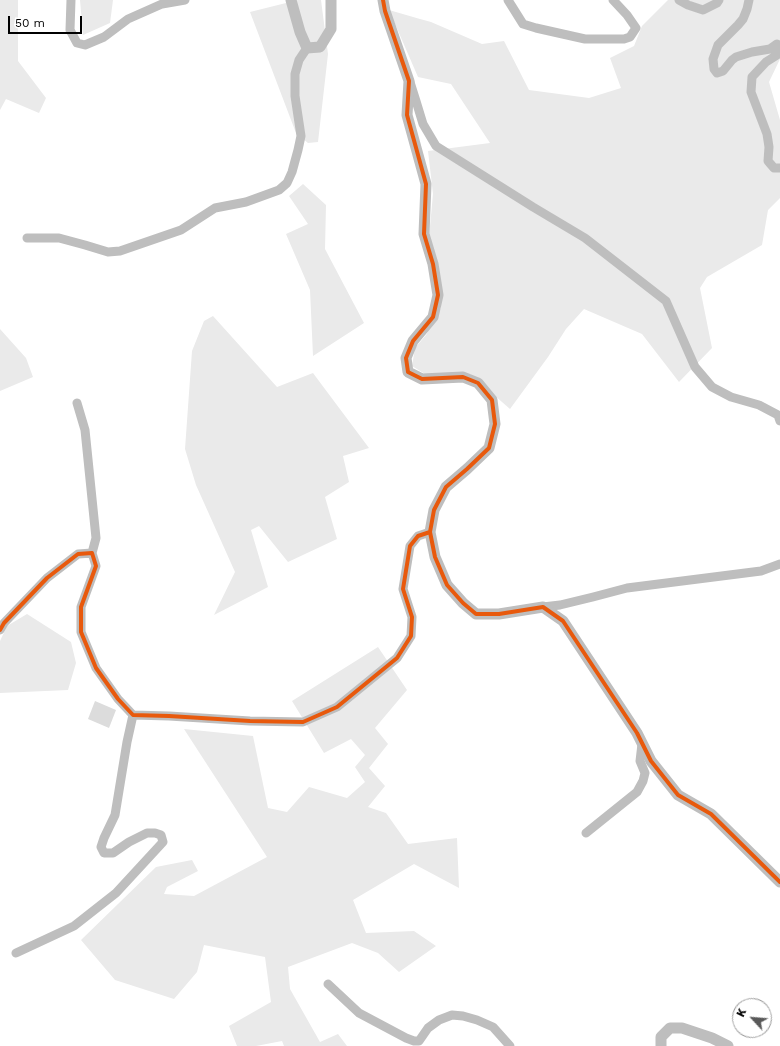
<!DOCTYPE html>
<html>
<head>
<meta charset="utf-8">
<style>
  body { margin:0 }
  #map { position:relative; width:780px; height:1046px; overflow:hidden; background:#fff; font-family:"Work Sans",sans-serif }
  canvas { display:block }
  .north { position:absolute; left:732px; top:998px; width:40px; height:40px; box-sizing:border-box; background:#fff; border:1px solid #999; border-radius:50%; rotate:296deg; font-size:11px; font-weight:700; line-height:16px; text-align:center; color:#000 }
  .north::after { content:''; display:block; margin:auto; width:14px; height:18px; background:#595959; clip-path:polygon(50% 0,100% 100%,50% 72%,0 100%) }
  .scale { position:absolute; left:8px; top:16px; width:74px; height:18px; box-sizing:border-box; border:2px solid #000; border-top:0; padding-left:5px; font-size:12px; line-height:14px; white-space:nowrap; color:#000; -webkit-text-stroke:3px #fff; paint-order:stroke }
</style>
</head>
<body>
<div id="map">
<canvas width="780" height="1046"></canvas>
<div class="north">K</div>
<div class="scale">50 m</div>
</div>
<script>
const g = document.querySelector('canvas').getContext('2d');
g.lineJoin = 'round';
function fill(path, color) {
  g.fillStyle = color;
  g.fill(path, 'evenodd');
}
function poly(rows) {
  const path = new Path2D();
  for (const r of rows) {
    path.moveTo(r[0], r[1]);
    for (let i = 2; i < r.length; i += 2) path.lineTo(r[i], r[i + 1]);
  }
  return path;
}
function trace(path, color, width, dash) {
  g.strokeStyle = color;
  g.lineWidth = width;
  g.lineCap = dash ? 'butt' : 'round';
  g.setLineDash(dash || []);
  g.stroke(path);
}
fill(poly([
  [0,0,18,0,18,61,46,98,39,113,6,99,0,110],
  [80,0,113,0,110,23,83,35],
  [298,0,321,0,328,54,318,142,308,143,296,133,250,12],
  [668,0,780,0,780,59,769,82,780,120,780,198,768,210,762,245,707,277,700,288,712,348,679,382,642,334,584,309,566,329,548,357,510,409,470,374,425,374,412,366,415,348,426,335,441,308,441,281,429,237,433,194,428,151,490,143,451,84,418,77,389,10,420,19,431,22,482,44,504,41,529,90,589,98,621,88,610,58,634,46,642,26],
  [303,184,326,205,325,249,364,323,313,356,310,290,286,234,308,224,289,196],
  [213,316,277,387,313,373,369,448,343,456,349,482,325,497,337,539,288,562,259,526,251,530,268,587,214,615,235,572,196,485,185,449,192,351,204,321],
  [0,329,26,358,33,377,0,391],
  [27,614,71,642,76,663,68,690,0,693,0,641,7,626],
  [378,647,407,690,375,728,388,744,369,768,385,786,368,807,386,813,408,844,457,838,459,888,414,864,353,900,366,933,414,931,436,946,399,972,378,953,352,943,288,967,290,989,320,1042,338,1034,347,1046,284,1046,282,1041,256,1046,237,1046,229,1026,271,1002,265,957,204,945,197,972,174,999,115,980,81,940,156,867,192,860,198,871,167,887,164,894,194,896,267,857,184,729,253,736,268,808,287,812,309,787,347,798,365,782,355,767,365,755,351,739,324,753,292,701]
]), '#eaeaea');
fill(poly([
  [95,701,116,710,109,728,88,719]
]), '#dcdcdc');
trace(poly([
  [71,0,70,30,77,43,85,45,104,37,128,19,162,4,185,0],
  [508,0,523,24,536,28,585,39,624,39,630,37,636,28,627,15,613,0],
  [679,0,688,5,703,10,717,3,719,0],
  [749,0,747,9,743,19,738,25,718,45,713,59,714,69,717,73,723,71,732,60,736,57,752,52,770,49,777,44,780,46],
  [780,51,777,55,766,62,752,77,751,92,767,134,769,147,768,161,774,168,780,168],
  [410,82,416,101,423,124,436,146,533,207,585,238,666,301,695,367,712,387,731,397,759,405,778,415,780,421],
  [27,238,59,238,85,245,108,252,120,251,181,230,215,208,246,202,279,190,287,183,292,172,298,150,301,136,295,96,295,74,299,60,307,48],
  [77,403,85,430,96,538,92,553],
  [543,607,560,605,593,597,627,588,761,571,780,564],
  [0,630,4,623,47,578,78,554,92,553,96,566,81,607,81,632,96,668,118,699,133,715,169,716,250,721,303,722,337,707,397,658,411,636,412,617,403,589,410,546,418,536,430,532],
  [586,833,637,792,643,781,645,773,640,761,642,744],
  [16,953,74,926,116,893,163,842,161,835,155,833,147,833,129,842,113,853,104,853,101,847,104,838,115,815,127,742,133,715],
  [328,984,359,1013,406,1038,414,1041,419,1041,428,1028,439,1020,452,1015,463,1016,477,1020,493,1027,510,1046]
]), '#bebebe', 9);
trace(poly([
  [291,0,300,32,307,48,320,47,331,29,331,0],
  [383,0,385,11,409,81,407,115,426,184,424,234,433,264,438,295,433,317,413,341,406,358,408,372,422,379,463,377,478,383,492,400,495,424,489,448,467,469,446,487,434,510,430,532,435,557,447,585,463,603,476,614,499,614,543,607,563,621,637,733,651,761,678,795,711,814,780,882],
  [661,1046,661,1037,670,1028,682,1028,712,1038,728,1046]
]), '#bebebe', 11);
trace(poly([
  [383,0,385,11,409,81,407,115,426,184,424,234,433,264,438,295,433,317,413,341,406,358,408,372,422,379,463,377,478,383,492,400,495,424,489,448,467,469,446,487,434,510,430,532,435,557,447,585,463,603,476,614,499,614,543,607,563,621,637,733,651,761,678,795,711,814,780,882],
  [0,630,4,623,47,578,78,554,92,553,96,566,81,607,81,632,96,668,118,699,133,715,169,716,250,721,303,722,337,707,397,658,411,636,412,617,403,589,410,546,418,536,430,532]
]), '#e8590c', 4);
</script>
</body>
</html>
